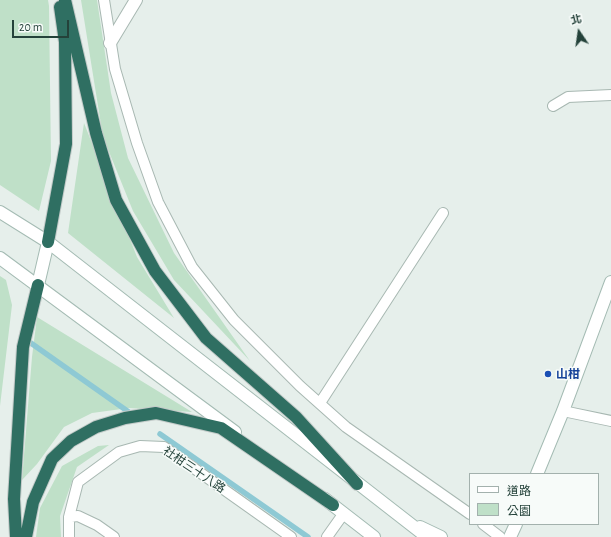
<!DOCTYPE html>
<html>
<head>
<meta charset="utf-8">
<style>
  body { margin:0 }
  #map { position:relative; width:611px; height:537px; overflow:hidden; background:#e6efeb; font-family:"Alegreya Sans","Noto Sans TC",sans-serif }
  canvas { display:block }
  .legend { position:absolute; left:469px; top:473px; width:130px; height:52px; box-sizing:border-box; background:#f7fbf9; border:1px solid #a3b1ad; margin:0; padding:5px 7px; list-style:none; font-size:12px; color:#24423a }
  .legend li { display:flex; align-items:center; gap:8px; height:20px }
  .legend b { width:20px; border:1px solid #a3b1ad }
  .north { position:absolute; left:559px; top:12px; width:40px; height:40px; -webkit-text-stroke:3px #f7fbf9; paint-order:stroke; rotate:347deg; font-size:11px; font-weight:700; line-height:16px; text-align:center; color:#24423a }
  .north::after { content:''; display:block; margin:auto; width:14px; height:18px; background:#24423a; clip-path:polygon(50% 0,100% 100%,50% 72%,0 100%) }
  .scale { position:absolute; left:12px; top:20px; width:57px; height:18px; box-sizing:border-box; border:2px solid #24423a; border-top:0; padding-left:5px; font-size:12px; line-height:14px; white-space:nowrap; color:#24423a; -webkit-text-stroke:3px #f7fbf9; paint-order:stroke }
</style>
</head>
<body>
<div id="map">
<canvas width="611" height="537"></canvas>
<ul class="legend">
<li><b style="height:5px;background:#fff"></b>道路</li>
<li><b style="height:11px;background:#bfe0c8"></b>公園</li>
</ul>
<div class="north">北</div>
<div class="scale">20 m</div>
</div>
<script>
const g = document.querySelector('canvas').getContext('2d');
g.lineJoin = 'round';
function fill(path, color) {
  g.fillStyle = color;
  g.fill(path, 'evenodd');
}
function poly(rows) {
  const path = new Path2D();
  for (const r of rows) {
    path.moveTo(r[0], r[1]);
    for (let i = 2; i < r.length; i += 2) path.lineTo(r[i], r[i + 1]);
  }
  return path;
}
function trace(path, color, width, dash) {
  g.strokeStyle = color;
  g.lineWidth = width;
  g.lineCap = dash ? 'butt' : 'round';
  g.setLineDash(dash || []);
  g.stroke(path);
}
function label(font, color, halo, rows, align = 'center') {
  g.font = font + ' "Alegreya Sans","Noto Sans TC",sans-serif';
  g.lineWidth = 3;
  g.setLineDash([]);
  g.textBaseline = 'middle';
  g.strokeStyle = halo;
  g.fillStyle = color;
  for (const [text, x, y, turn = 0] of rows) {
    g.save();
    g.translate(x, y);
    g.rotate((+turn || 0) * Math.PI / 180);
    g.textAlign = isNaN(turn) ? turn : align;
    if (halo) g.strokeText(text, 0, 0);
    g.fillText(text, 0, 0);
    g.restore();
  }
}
fill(poly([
  [0,0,48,0,49,6,51,161,39,211,0,185],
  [81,0,97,0,111,93,128,158,174,253,250,361,174,280,133,211,103,137],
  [84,123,137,257,174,318,68,233],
  [0,276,6,280,12,305,0,406],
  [37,317,192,412,129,408,92,413,64,427,37,464,22,480,32,357],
  [109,445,77,467,60,516,61,537,36,537,40,508,62,466,98,446]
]), '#bfe0c8');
trace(poly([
  [28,341,133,415],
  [160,434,308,537]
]), '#8ec9d4', 5.5);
const lane = poly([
  [104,0,115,69,137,143,158,202,192,267,234,320,300,386,346,427,470,514],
  [553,106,568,97,611,95],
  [320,403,443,213],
  [563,411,611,421],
  [69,517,78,516,97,525,114,537],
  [483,524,500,537],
  [69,537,69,517,78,482,119,452,140,446,164,447,291,537],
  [327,537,344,513]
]);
const street = poly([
  [110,43,136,0]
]);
const secondary = poly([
  [0,212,48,242,427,537],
  [0,258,235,432],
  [38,285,48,242],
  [537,474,563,411,611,282],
  [325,499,374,537],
  [420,527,441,537],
  [510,537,516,524]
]);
const highway = poly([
  [65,0,96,133,116,200,155,271,206,338,296,417,357,484],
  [48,242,66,144,65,42,60,7],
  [16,537,14,499,23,347,38,285],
  [26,537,33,502,52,459,71,441,96,427,125,418,156,413,221,428,333,505]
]);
trace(lane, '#a8b8b2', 12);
trace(street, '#a8b8b2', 14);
trace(secondary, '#a4bbb3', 14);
trace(highway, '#c2cac8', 14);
trace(lane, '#fff', 10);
trace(street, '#fff', 12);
trace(secondary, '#fff', 12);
trace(highway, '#2f6f62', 12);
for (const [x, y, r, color] of [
  [548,374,4,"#1a4fb4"]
]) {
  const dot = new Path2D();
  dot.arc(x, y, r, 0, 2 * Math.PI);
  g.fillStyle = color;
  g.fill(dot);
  trace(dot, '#f7fbf9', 1.5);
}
label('bold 12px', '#164399', '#f7fbf9', [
  ["山柑",556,374]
], 'left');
label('12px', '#24423a', '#f7fbf9', [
  ["社柑三十八路",194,470,34]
]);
</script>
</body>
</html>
